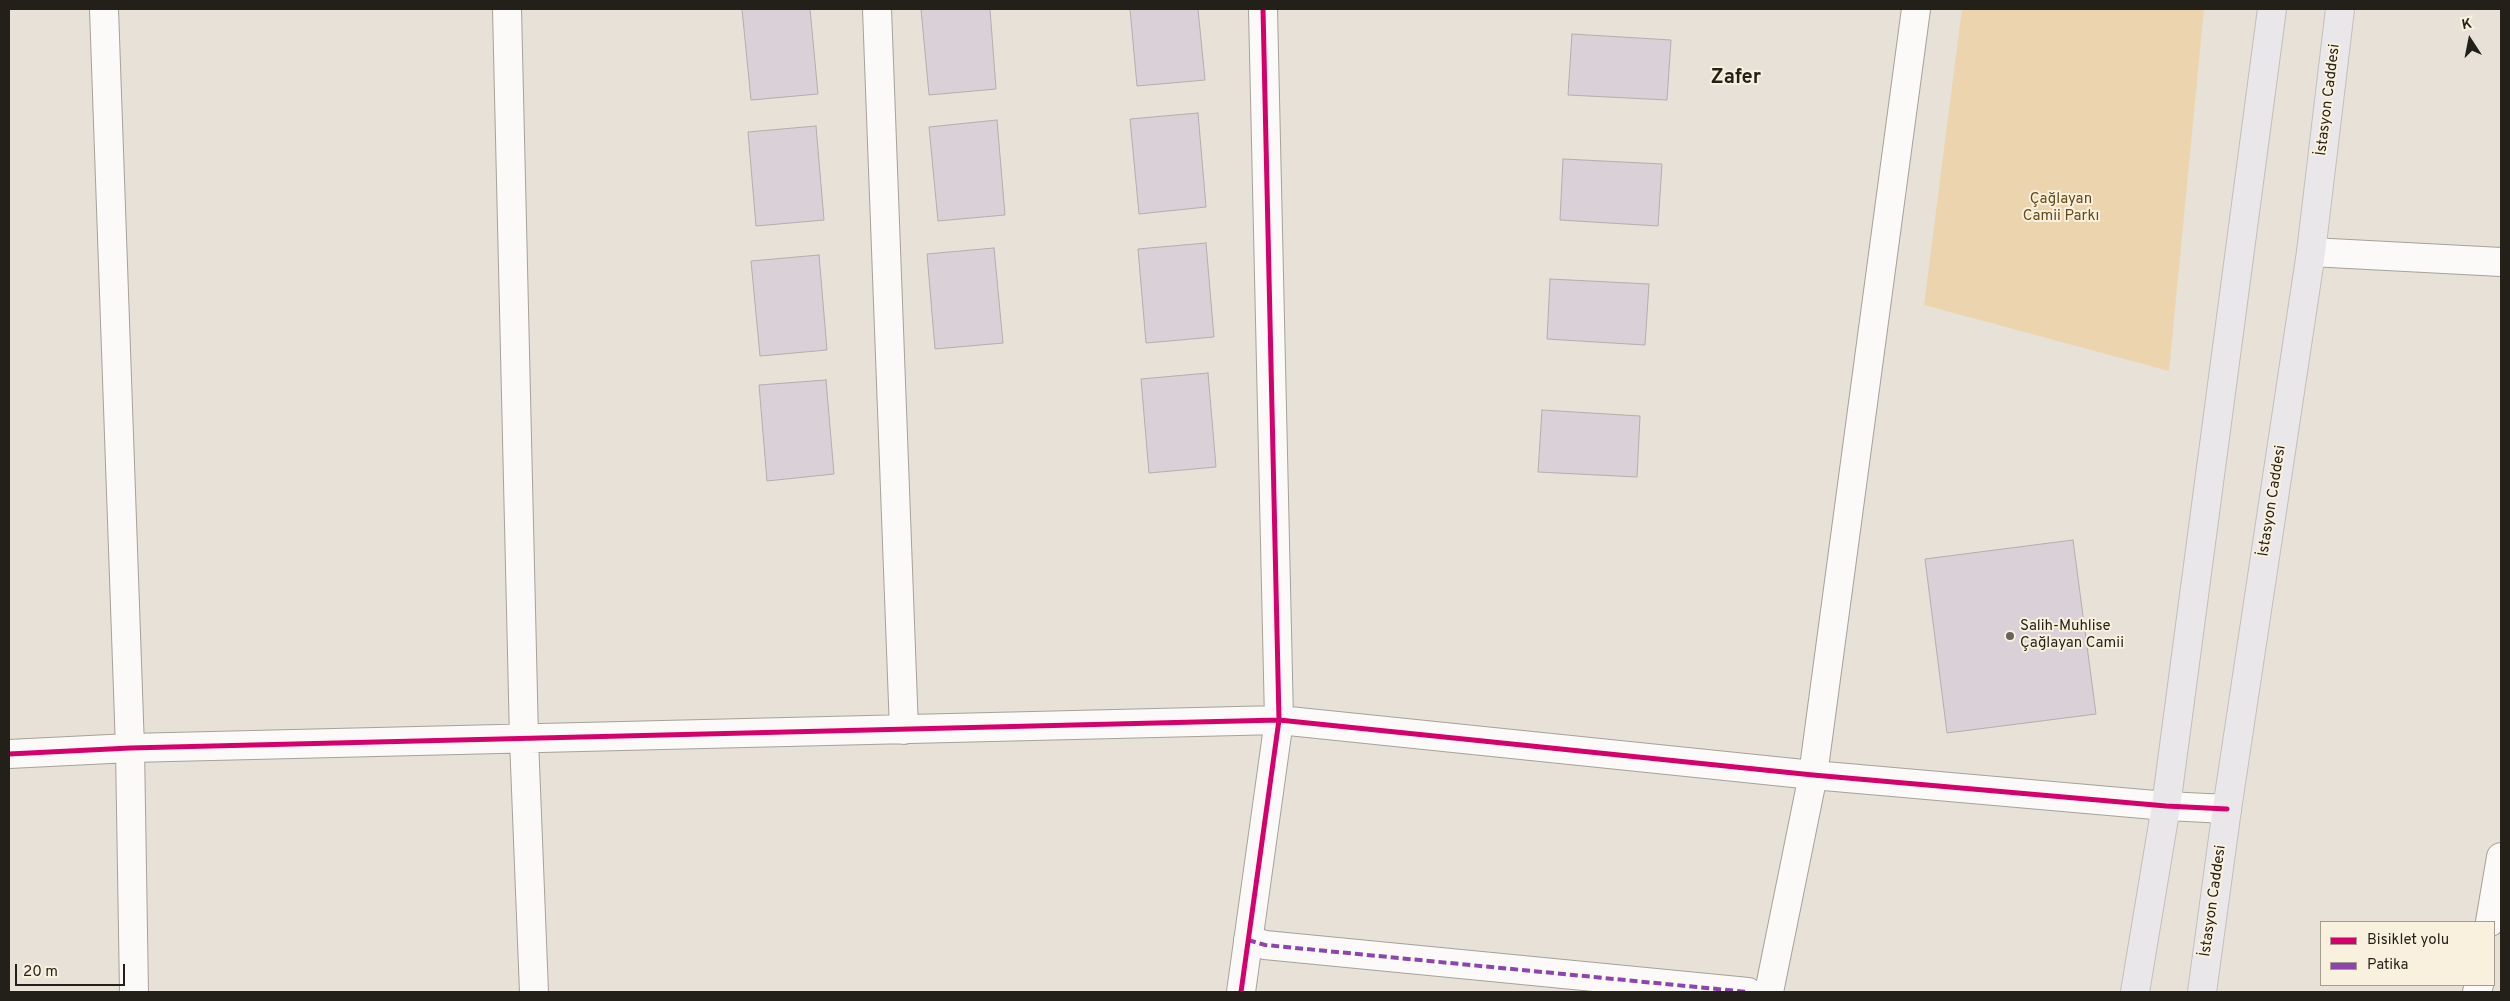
<!DOCTYPE html>
<html>
<head>
<meta charset="utf-8">
<style>
  body { margin:0 }
  #map { position:relative; width:2510px; height:1001px; overflow:hidden; background:#e7e1d7; font-family:Overpass,sans-serif }
  canvas { display:block }
  .frame { position:absolute; inset:0; border:10px solid #231f19; pointer-events:none }
  .legend { position:absolute; left:2320px; top:921px; width:175px; height:65px; box-sizing:border-box; background:#faf0de; border:1px solid #a49c8f; margin:0; padding:6px 9px; list-style:none; font-size:15px; color:#231f19 }
  .legend li { display:flex; align-items:center; gap:10px; height:25px }
  .legend b { width:25px; border:1px solid #a49c8f }
  .north { position:absolute; left:2445px; top:15px; width:50px; height:50px; -webkit-text-stroke:4px #faf0de; paint-order:stroke; rotate:349deg; font-size:14px; font-weight:700; line-height:20px; text-align:center; color:#231f19 }
  .north::after { content:''; display:block; margin:auto; width:18px; height:22px; background:#231f19; clip-path:polygon(50% 0,100% 100%,50% 72%,0 100%) }
  .scale { position:absolute; left:15px; top:964px; width:110px; height:22px; box-sizing:border-box; border:2px solid #231f19; border-top:0; padding-left:6px; font-size:15px; line-height:18px; white-space:nowrap; color:#231f19; -webkit-text-stroke:4px #faf0de; paint-order:stroke }
</style>
</head>
<body>
<div id="map">
<canvas width="2510" height="1001"></canvas>
<div class="frame"></div>
<ul class="legend">
<li><b style="height:6px;background:#d6006c"></b>Bisiklet yolu</li>
<li><b style="height:6px;background:#8e44ad"></b>Patika</li>
</ul>
<div class="north">K</div>
<div class="scale">20 m</div>
</div>
<script>
const g = document.querySelector('canvas').getContext('2d');
g.lineJoin = 'round';
function fill(path, color) {
  g.fillStyle = color;
  g.fill(path, 'evenodd');
}
function poly(rows) {
  const path = new Path2D();
  for (const r of rows) {
    path.moveTo(r[0], r[1]);
    for (let i = 2; i < r.length; i += 2) path.lineTo(r[i], r[i + 1]);
  }
  return path;
}
function trace(path, color, width, dash) {
  g.strokeStyle = color;
  g.lineWidth = width;
  g.lineCap = dash ? 'butt' : 'round';
  g.setLineDash(dash || []);
  g.stroke(path);
}
function label(font, color, halo, rows, align = 'center') {
  g.font = font + ' Overpass,sans-serif';
  g.lineWidth = 4;
  g.setLineDash([]);
  g.textBaseline = 'middle';
  g.strokeStyle = halo;
  g.fillStyle = color;
  for (const [text, x, y, turn = 0] of rows) {
    g.save();
    g.translate(x, y);
    g.rotate((+turn || 0) * Math.PI / 180);
    g.textAlign = isNaN(turn) ? turn : align;
    if (halo) g.strokeText(text, 0, 0);
    g.fillText(text, 0, 0);
    g.restore();
  }
}
fill(poly([
  [1962,9,2204,9,2169,371,1924,305]
]), '#ecd5ae');
const building = poly([
  [742,9,810,9,818,94,751,100,742,9],
  [921,9,990,9,996,89,929,95,921,9],
  [1130,9,1198,9,1205,80,1137,86,1130,9],
  [1572,34,1671,40,1667,100,1568,95,1572,34],
  [1198,113,1206,207,1139,214,1130,119,1198,113],
  [997,120,1005,215,938,221,929,127,997,120],
  [816,126,824,220,756,226,748,132,816,126],
  [1563,159,1662,164,1658,226,1560,220,1563,159],
  [1206,243,1214,337,1146,343,1138,249,1206,243],
  [994,248,1003,343,935,349,927,254,994,248],
  [819,255,827,350,760,356,751,261,819,255],
  [1550,279,1649,284,1645,345,1547,339,1550,279],
  [1208,373,1216,467,1149,473,1141,379,1208,373],
  [826,380,834,474,767,481,759,385,826,380],
  [1542,410,1640,416,1637,477,1538,472,1542,410],
  [2073,540,2096,714,1947,733,1925,559,2073,540]
]);
fill(building, '#dad0d7');
trace(building, '#b3aead', 1);
const minor = poly([
  [104,9,130,748,134,992],
  [507,9,524,739,534,992],
  [877,9,904,730],
  [2311,252,2501,262],
  [9,754,130,748,1279,720,1263,9],
  [2490,922,2501,857],
  [1248,940,1265,945,1748,992],
  [1241,992,1279,720,1813,775,2166,806,2227,809],
  [1769,992,1813,775,1916,9],
  [2477,992,2479,985]
]);
const major = poly([
  [2135,992,2166,806,2272,9],
  [2202,992,2227,809,2311,252,2340,9]
]);
trace(minor, '#a6a19a', 30);
trace(major, '#c2bfba', 30);
trace(minor, '#fbfaf9', 28);
trace(major, '#eae7ea', 28);
trace(poly([
  [1248,940,1265,945,1748,992]
]), '#8e44ad', 4, [8, 4]);
trace(poly([
  [9,754,130,748,1279,720,1263,9],
  [1241,992,1279,720,1813,775,2166,806,2227,809]
]), '#d6006c', 5);
for (const [x, y, r, color] of [
  [2010,636,5,"#68635c"]
]) {
  const dot = new Path2D();
  dot.arc(x, y, r, 0, 2 * Math.PI);
  g.fillStyle = color;
  g.fill(dot);
  trace(dot, '#faf0de', 2);
}
label('15px', '#231f19', '#faf0de', [
  ["İstasyon Caddesi",2329,100,-83],
  ["İstasyon Caddesi",2273,501,-81],
  ["İstasyon Caddesi",2214,901,-82]
]);
label('15px', '#634a18', '#faf0de', [
  ["Çağlayan",2061,200],
  ["Camii Parkı",2061,217]
]);
label('15px', '#231f19', '#faf0de', [
  ["Salih-Muhlise",2020,627],
  ["Çağlayan Camii",2020,644]
], 'left');
label('bold 20px', '#231f19', '#faf0de', [
  ["Zafer",1736,79]
]);
</script>
</body>
</html>
